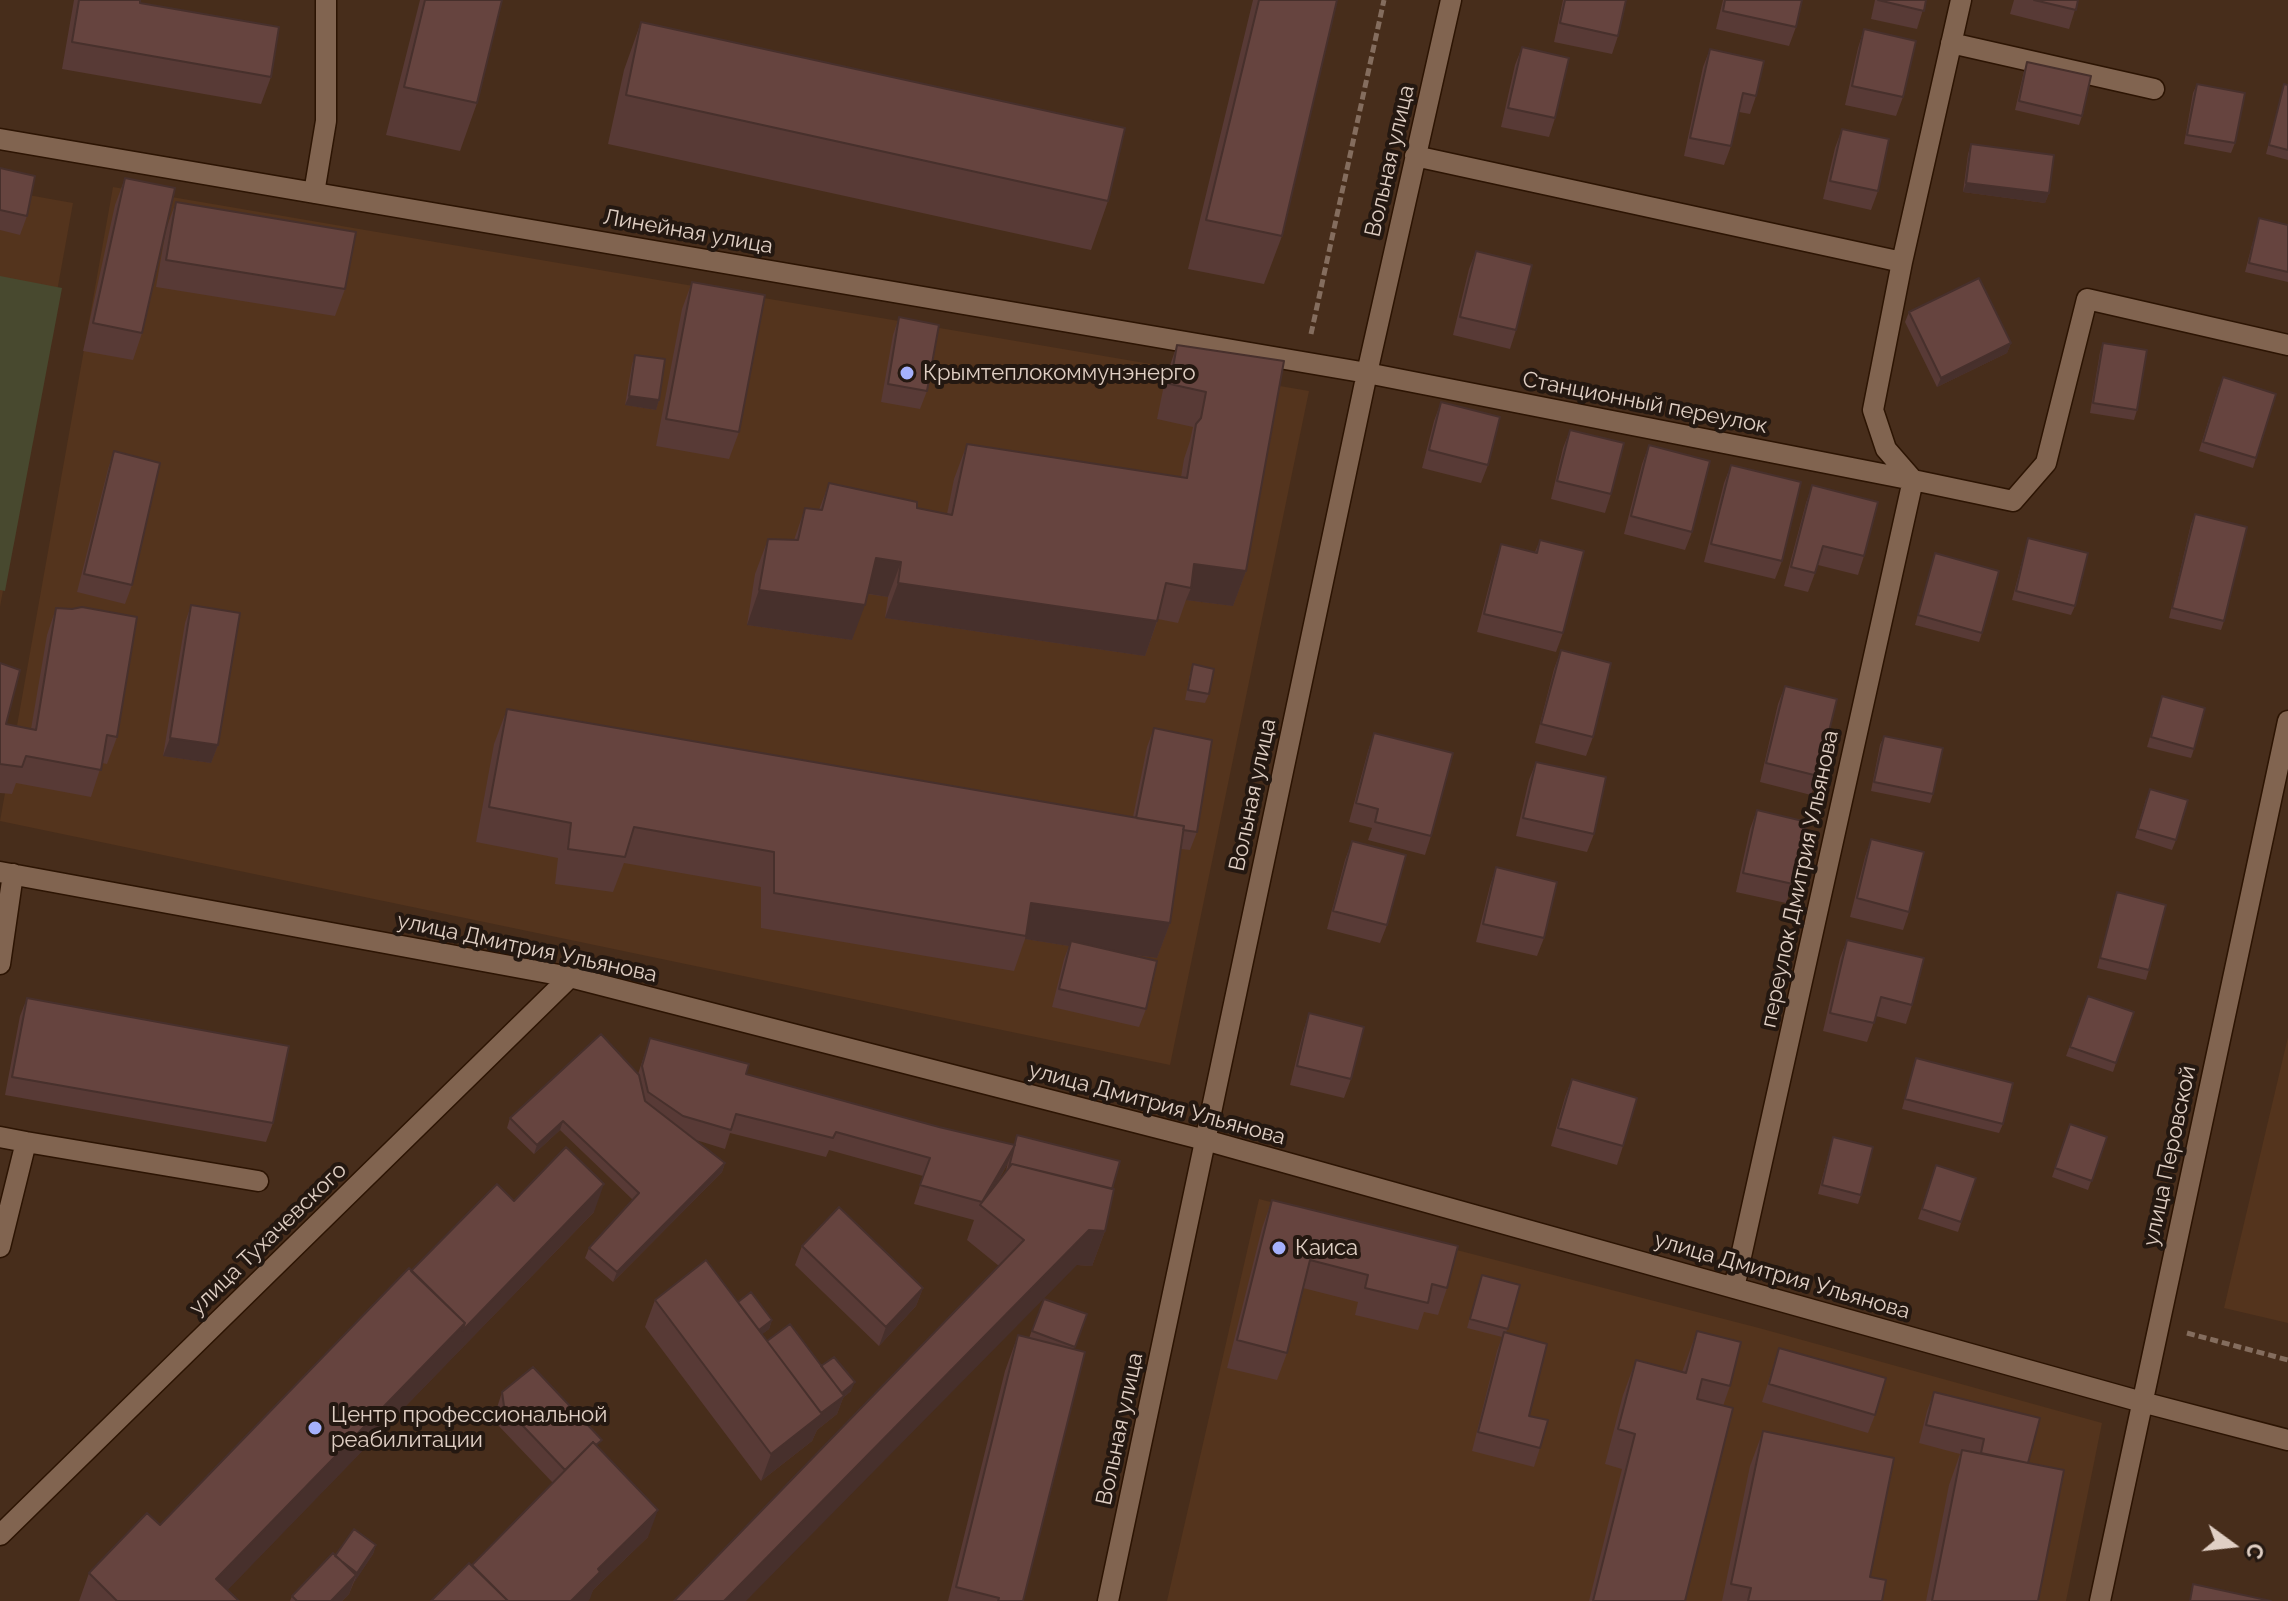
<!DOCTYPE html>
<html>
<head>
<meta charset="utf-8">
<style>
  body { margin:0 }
  #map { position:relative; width:2288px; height:1601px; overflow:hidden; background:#472d1b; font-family:Raleway,sans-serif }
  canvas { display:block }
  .north { position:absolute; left:2192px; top:1505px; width:80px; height:80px; -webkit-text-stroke:6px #241811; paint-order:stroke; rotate:105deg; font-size:22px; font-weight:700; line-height:32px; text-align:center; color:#e0cfc4 }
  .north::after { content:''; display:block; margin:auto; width:28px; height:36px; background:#e0cfc4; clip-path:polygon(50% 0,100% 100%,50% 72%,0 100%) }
</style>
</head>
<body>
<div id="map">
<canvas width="2288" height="1601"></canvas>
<div class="north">С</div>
</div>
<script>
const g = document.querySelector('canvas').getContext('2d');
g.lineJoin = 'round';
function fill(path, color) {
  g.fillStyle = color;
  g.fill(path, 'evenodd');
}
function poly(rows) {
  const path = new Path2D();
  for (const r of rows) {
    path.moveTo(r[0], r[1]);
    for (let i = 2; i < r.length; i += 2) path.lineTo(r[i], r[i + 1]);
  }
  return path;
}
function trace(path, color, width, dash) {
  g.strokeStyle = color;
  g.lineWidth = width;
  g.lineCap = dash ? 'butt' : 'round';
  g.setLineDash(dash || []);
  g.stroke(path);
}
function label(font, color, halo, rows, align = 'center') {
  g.font = font + ' Raleway,sans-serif';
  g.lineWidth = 8;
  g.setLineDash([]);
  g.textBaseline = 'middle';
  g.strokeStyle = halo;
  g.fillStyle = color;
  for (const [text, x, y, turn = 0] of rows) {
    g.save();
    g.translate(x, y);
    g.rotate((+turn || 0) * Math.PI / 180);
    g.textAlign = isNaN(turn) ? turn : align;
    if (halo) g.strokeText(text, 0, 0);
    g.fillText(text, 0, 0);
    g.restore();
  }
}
fill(poly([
  [113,187,1309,391,1170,1065,0,821],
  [0,190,73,203,0,607],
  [2288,1037,2288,1323,2224,1308],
  [1259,1199,1759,1328,2102,1423,2066,1601,1167,1601]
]), '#54341d');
fill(poly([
  [0,276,62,288,5,591,0,590]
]), '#48492f');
const minor = poly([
  [1951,43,2154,89],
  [0,139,1367,373,1913,480,1734,1288],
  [1415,156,1902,262,1873,410,1886,449,1913,480,2013,501,2046,463,2087,299,2288,345],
  [314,193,326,121,326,0],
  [1902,262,1961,0],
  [0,872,570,977,1205,1140,2142,1402,2288,1440],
  [0,964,13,874],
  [0,1137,26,1142,0,1247],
  [26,1142,258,1181],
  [0,1535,570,977],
  [1108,1601,1367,373,1451,0],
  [2100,1601,2288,721]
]);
trace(minor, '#2c1403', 23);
trace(poly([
  [1311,334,1384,0],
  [2187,1333,2288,1360]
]), '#846d5e', 5, [8, 4]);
trace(minor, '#816450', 20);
fill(poly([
  [74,0,140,0,140,3,271,77,261,104,62,69],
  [420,0,502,0,477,103,460,151,386,135],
  [1253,0,1337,0,1282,236,1264,284,1188,269],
  [1563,0,1626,0,1618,36,1612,54,1554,42],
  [1723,0,1802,0,1796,27,1789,46,1716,29],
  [1875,0,1926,0,1917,29,1871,19],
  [2014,0,2078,0,2069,29,2010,14],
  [641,22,1108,201,1091,250,608,144,624,70],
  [1864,29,1903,97,1896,116,1845,105,1858,48],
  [1522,47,1555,118,1549,137,1501,127,1515,65],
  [1710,49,1756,96,1750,114,1739,112,1731,146,1724,165,1684,156,1703,67],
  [2027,62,2082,116,2079,125,2015,110,2024,71],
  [2197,84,2235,143,2231,153,2184,144,2193,93],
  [2284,84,2288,85,2288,160,2266,154],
  [1842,129,1878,191,1871,210,1823,199,1835,148],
  [1971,144,2049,193,2045,203,1963,192,1968,154],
  [0,168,27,216,20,235,0,230],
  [125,178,142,333,133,360,83,351,115,205],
  [176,202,345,289,335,316,156,287,166,229],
  [2259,218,2288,225,2288,282,2245,272],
  [1476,251,1516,330,1510,349,1453,335,1469,269],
  [692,282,739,432,729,459,656,446,682,309],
  [1909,312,2011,343,2007,353,1937,387,1905,322],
  [899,317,927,391,920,409,881,402,893,335],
  [2103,343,2137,410,2134,420,2090,413,2100,352],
  [1177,345,1284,361,1246,571,1233,606,1186,600,1178,623,1158,619,1145,656,885,618,888,597,867,594,852,640,747,625,755,574,768,539,794,540,805,508,819,510,829,483,917,508,947,514,954,479,967,444,1181,477,1184,459,1190,441,1193,427,1157,419,1165,380],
  [635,355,659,400,656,410,625,405,632,364],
  [2219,386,2256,458,2253,468,2199,451],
  [1441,402,1488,465,1481,483,1422,468,1434,421],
  [1570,430,1611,494,1605,513,1551,499,1563,448],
  [1649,445,1692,532,1685,550,1624,534,1642,464],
  [114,451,132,585,125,604,77,592,108,469],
  [1731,465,1782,561,1775,579,1704,562,1724,483],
  [1812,485,1864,556,1858,575,1818,565,1808,592,1784,586,1806,503],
  [2195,514,2224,621,2221,630,2169,618,2191,524],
  [2028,538,2075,606,2071,615,2012,600],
  [1540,540,1563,633,1556,652,1477,632,1495,563,1501,544,1535,552],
  [1935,553,1982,633,1979,642,1915,625],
  [191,605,218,745,211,763,163,756,185,623],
  [56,608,117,737,107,764,102,763,91,797,16,783,12,794,0,793,0,663,6,724,31,729,47,635],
  [1561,650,1593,737,1586,756,1535,743,1554,669],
  [1193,664,1209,694,1205,703,1185,700,1190,674],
  [1785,686,1818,776,1811,795,1760,782,1778,704],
  [2162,696,2194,749,2191,758,2147,747],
  [507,709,1133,817,1147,747,1154,728,1197,832,1190,850,1181,849,1170,923,1157,958,1126,954,1146,1009,1139,1027,1052,1007,1064,959,1069,946,1025,939,1014,971,761,928,761,887,624,863,613,892,555,884,558,858,476,842,494,744],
  [1374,733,1431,836,1425,855,1368,840,1372,828,1349,822,1368,751],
  [1884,736,1933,794,1930,803,1871,791,1880,745],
  [1536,762,1594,834,1587,852,1516,836,1529,780],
  [2146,799,2176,840,2172,850,2135,838],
  [1757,810,1793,884,1786,903,1736,892,1750,829],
  [1871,839,1909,912,1903,930,1850,917,1865,857],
  [1352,841,1387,925,1380,943,1327,929,1345,860],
  [1496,867,1544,938,1537,956,1476,942,1490,886],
  [2117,892,2149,970,2146,980,2097,968],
  [1847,940,1912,1005,1906,1024,1876,1016,1867,1042,1823,1031,1840,958],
  [2088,996,2116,1063,2113,1072,2066,1056],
  [27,998,273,1123,266,1142,5,1095,20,1016],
  [1309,1013,1351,1079,1344,1098,1290,1085,1303,1032],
  [650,1038,746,1074,939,1127,1014,1145,1017,1135,1112,1189,1105,1231,1092,1266,1077,1265,999,1266,967,1240,974,1220,914,1204,923,1176,829,1150,826,1157,730,1133,725,1149,696,1140,725,1163,722,1172,613,1282,585,1258,589,1248,633,1200,560,1130,534,1154,507,1128,510,1118,638,1074],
  [1008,1162,1006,1171,997,1183,1008,1163],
  [1916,1058,2003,1124,1999,1133,1902,1109],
  [1572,1079,1623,1146,1617,1165,1551,1146,1565,1097],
  [2070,1124,2107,1137,2088,1190,2052,1177],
  [1833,1137,1861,1195,1858,1204,1818,1194],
  [1936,1165,1976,1178,1958,1232,1918,1219],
  [1272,1200,1447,1288,1438,1315,1424,1312,1418,1330,1355,1315,1358,1302,1303,1288,1287,1353,1277,1380,1227,1368,1262,1228],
  [514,1201,594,1212,227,1590,239,1601,79,1601,89,1573,160,1525,411,1271],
  [802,1246,923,1288,916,1306,879,1346,795,1265],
  [1482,1275,1520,1285,1506,1333,1529,1416,1540,1448,1534,1467,1472,1451,1497,1351,1502,1337,1467,1328],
  [1044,1299,1087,1314,1074,1349,1023,1601,948,1601,1005,1371,1018,1335,1029,1338],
  [655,1300,738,1302,772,1320,769,1329,762,1334,767,1341,821,1366,851,1391,843,1398,837,1414,817,1430,812,1441,761,1481,645,1327],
  [1697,1331,1730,1386,1723,1406,1685,1601,1589,1601,1622,1469,1605,1464,1623,1395,1636,1360,1682,1372],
  [1779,1348,1875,1415,1868,1433,1762,1402],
  [502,1392,599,1448,648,1537,593,1590,588,1601,431,1601,472,1565,553,1483,497,1424,496,1411],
  [1934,1392,2028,1463,2038,1601,1926,1601,1949,1485,1960,1454,1919,1443,1927,1411],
  [1763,1431,1870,1577,1882,1601,1722,1601,1750,1466],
  [376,1545,373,1554,354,1582,349,1594,342,1601,290,1601,292,1596,335,1556]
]), '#583a36');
fill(poly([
  [1966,183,2049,193,2045,203,1963,192],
  [2011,343,2007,353,1937,387,1941,378],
  [629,396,659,400,656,410,625,405],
  [876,558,901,562,888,597,863,593],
  [1194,564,1246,571,1233,606,1186,600,1191,588],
  [898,583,1157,621,1145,656,885,618],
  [759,590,865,605,852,640,747,625],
  [170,738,218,745,211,763,163,756],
  [1031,903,1170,923,1157,958,1069,946,1025,939],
  [563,1121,560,1130,534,1154,537,1145],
  [1015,1145,1008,1163,983,1207,981,1206],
  [725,1163,722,1172,613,1282,617,1272],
  [604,1184,594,1212,217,1601,216,1579,465,1323],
  [1089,1230,1105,1231,1092,1266,1077,1265,746,1601,724,1601],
  [923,1288,916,1306,879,1346,886,1327],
  [772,1320,769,1329,743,1349,746,1340],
  [855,1382,851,1391,843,1398,837,1414,817,1430,812,1441,761,1481,771,1454],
  [658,1510,648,1537,593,1590,590,1599,588,1601,571,1601,598,1569],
  [376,1545,373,1554,354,1583,357,1573],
  [356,1575,349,1594,342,1601,331,1601]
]), '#47302c');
const building = poly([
  [79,0,140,0,140,3,279,27,271,77,72,42,79,0],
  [425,0,502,0,477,103,404,87,425,0],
  [1259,0,1337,0,1282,236,1206,220,1259,0],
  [1565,0,1626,0,1618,36,1560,23,1565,0],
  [1725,0,1802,0,1796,27,1723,11,1725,0],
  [1878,0,1926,0,1924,11,1878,0],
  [2034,0,2078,0,2076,10,2034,0],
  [641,22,1125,128,1108,201,626,95,641,22],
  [1864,29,1916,41,1903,97,1852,86,1864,29],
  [1522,47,1569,58,1555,118,1508,108,1522,47],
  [1710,49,1764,61,1756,96,1743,93,1731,146,1690,138,1710,49],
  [2027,62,2091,76,2082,116,2019,101,2027,62],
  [2197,84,2245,93,2235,143,2187,135,2197,84],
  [2284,84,2288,85,2288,150,2269,145,2284,84],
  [1842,129,1889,139,1878,191,1830,181,1842,129],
  [1971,144,2054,155,2049,193,1966,183,1971,144],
  [0,168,35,176,27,216,0,210,0,168],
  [125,178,175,188,142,333,93,323,125,178],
  [176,202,356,232,345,289,166,260,176,202],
  [2259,218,2288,225,2288,272,2249,263,2259,218],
  [1476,251,1532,265,1516,330,1460,317,1476,251],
  [1979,278,2011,343,1941,378,1909,312,1979,278],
  [692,282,765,295,739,432,666,419,692,282],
  [899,317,939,325,927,391,888,384,899,317],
  [2103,343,2147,350,2137,410,2093,403,2103,343],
  [1177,345,1284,361,1246,571,1194,564,1191,588,1166,583,1157,621,898,583,901,562,876,558,865,605,759,590,768,539,798,540,805,508,822,510,829,483,917,502,917,508,952,515,967,444,1187,478,1196,424,1201,418,1206,392,1170,384,1177,345],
  [635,355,665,359,659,400,629,396,635,355],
  [2223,377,2276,394,2256,458,2203,442,2223,377],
  [1441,402,1500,417,1488,465,1429,450,1441,402],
  [1570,430,1624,443,1611,494,1557,481,1570,430],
  [1649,445,1710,461,1692,532,1631,516,1649,445],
  [114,451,160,463,132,585,84,574,114,451],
  [1731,465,1801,482,1782,561,1711,544,1731,465],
  [1812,485,1878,502,1864,556,1823,546,1815,573,1791,567,1812,485],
  [2195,514,2247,527,2224,621,2172,608,2195,514],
  [2028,538,2088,553,2075,606,2016,591,2028,538],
  [1540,540,1584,551,1563,633,1484,614,1501,544,1537,553,1540,540],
  [1935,553,1999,571,1982,633,1918,615,1935,553],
  [191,605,240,613,218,745,170,738,191,605],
  [82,607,137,617,117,737,107,735,101,770,26,756,22,767,0,764,0,663,20,670,6,724,36,730,56,608,72,609,82,607],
  [1561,650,1611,663,1593,737,1541,724,1561,650],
  [1193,664,1214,669,1209,694,1188,690,1193,664],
  [1785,686,1837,699,1818,776,1766,763,1785,686],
  [2162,696,2205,708,2194,749,2151,737,2162,696],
  [507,709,1184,826,1170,923,1031,903,1026,936,774,893,774,852,634,827,625,857,568,849,571,823,489,807,507,709],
  [1154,728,1212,740,1197,832,1183,830,1184,826,1136,818,1154,728],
  [1374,733,1453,753,1431,836,1375,822,1378,809,1356,803,1374,733],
  [1884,736,1943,748,1933,794,1874,782,1884,736],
  [1536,762,1606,777,1594,834,1523,818,1536,762],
  [2150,789,2188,800,2176,840,2138,829,2150,789],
  [1757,810,1807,822,1793,884,1743,873,1757,810],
  [1871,839,1924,852,1909,912,1857,898,1871,839],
  [1352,841,1406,855,1387,925,1333,911,1352,841],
  [1496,867,1557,882,1544,938,1483,924,1496,867],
  [2117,892,2166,905,2149,970,2100,958,2117,892],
  [1847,940,1924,958,1912,1005,1881,997,1874,1023,1830,1013,1847,940],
  [1071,941,1157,961,1146,1009,1059,989,1071,941],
  [2088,996,2134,1012,2116,1063,2070,1047,2088,996],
  [27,998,289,1046,273,1123,12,1077,27,998],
  [1309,1013,1364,1027,1351,1079,1297,1066,1309,1013],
  [601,1034,639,1075,645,1101,725,1163,617,1272,589,1248,639,1193,563,1121,537,1145,510,1118,601,1034],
  [650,1038,749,1064,746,1074,939,1127,1015,1145,982,1202,920,1185,930,1158,836,1132,833,1138,736,1114,731,1130,683,1116,648,1092,642,1066,650,1038],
  [1916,1058,2013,1083,2003,1124,1905,1099,1916,1058],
  [1572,1079,1637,1098,1623,1146,1558,1128,1572,1079],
  [2070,1124,2107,1137,2092,1181,2055,1168,2070,1124],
  [1017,1135,1120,1161,1112,1189,1012,1164,1009,1167,1017,1135],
  [1833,1137,1873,1147,1861,1195,1822,1185,1833,1137],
  [566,1147,604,1184,462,1331,465,1323,411,1271,497,1184,514,1201,566,1147],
  [1012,1164,1114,1189,1105,1231,1089,1230,724,1601,674,1601,1024,1240,980,1205,1012,1164],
  [1936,1165,1976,1178,1961,1222,1922,1209,1936,1165],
  [1272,1200,1458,1246,1447,1288,1432,1284,1428,1303,1365,1288,1368,1275,1310,1260,1287,1353,1237,1340,1272,1200],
  [839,1207,923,1288,886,1327,802,1246,839,1207],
  [706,1260,822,1414,771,1454,655,1300,706,1260],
  [409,1268,465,1323,216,1579,239,1601,117,1601,89,1573,147,1513,160,1525,409,1268],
  [1482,1275,1520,1285,1508,1329,1470,1319,1482,1275],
  [751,1292,772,1320,759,1330,738,1302,751,1292],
  [1044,1299,1087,1314,1075,1347,1032,1331,1044,1299],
  [790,1324,844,1396,821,1413,767,1341,790,1324],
  [1697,1331,1741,1342,1730,1386,1702,1379,1697,1399,1733,1408,1685,1601,1593,1601,1635,1434,1618,1429,1636,1360,1686,1373,1697,1331],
  [1504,1332,1547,1344,1529,1416,1548,1420,1540,1448,1478,1432,1504,1332],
  [1018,1335,1085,1352,1023,1601,998,1601,999,1598,956,1587,1018,1335],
  [1779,1348,1886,1378,1875,1415,1769,1384,1779,1348],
  [834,1357,855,1382,842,1393,821,1366,834,1357],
  [533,1367,602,1440,596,1445,593,1442,565,1470,504,1406,502,1392,533,1367],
  [1934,1392,2040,1418,2028,1463,1981,1453,1984,1439,1926,1425,1934,1392],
  [1763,1431,1894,1458,1870,1577,1886,1580,1882,1601,1748,1601,1751,1588,1731,1584,1763,1431],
  [593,1442,658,1510,598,1569,600,1572,571,1601,508,1601,472,1565,593,1442],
  [1962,1450,2064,1470,2038,1601,1932,1601,1962,1450],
  [354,1529,376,1545,357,1573,335,1556,354,1529],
  [333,1553,356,1575,331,1601,297,1601,292,1596,333,1553],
  [469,1563,508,1601,431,1601,469,1563],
  [2193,1584,2271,1601,2190,1601,2193,1584]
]);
fill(building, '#66443f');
trace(building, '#47302c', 2);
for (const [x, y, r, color] of [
  [907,373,8,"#a5b1fc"],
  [1279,1248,8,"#a5b1fc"],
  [315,1428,8,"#a5b1fc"]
]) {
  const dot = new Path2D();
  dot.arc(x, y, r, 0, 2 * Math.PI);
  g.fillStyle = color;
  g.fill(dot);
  trace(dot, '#241811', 3);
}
label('22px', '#e0cfc4', '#241811', [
  ["Вольная улица",1390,161,-77],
  ["Линейная улица",688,232,10],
  ["Станционный переулок",1645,403,11],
  ["Вольная улица",1253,795,-78],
  ["переулок Дмитрия Ульянова",1800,879,-78],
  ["улица Дмитрия Ульянова",527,948,12],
  ["улица Дмитрия Ульянова",1157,1104,15],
  ["улица Перовской",2170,1156,-78],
  ["улица Тухачевского",268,1239,-44],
  ["улица Дмитрия Ульянова",1782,1276,16],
  ["Вольная улица",1120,1429,-78]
]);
label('22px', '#e0cfc4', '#241811', [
  ["Крымтеплокоммунэнерго",923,373],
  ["Каиса",1295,1248],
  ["Центр профессиональной",331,1415],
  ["реабилитации",331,1440]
], 'left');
</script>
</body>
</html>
